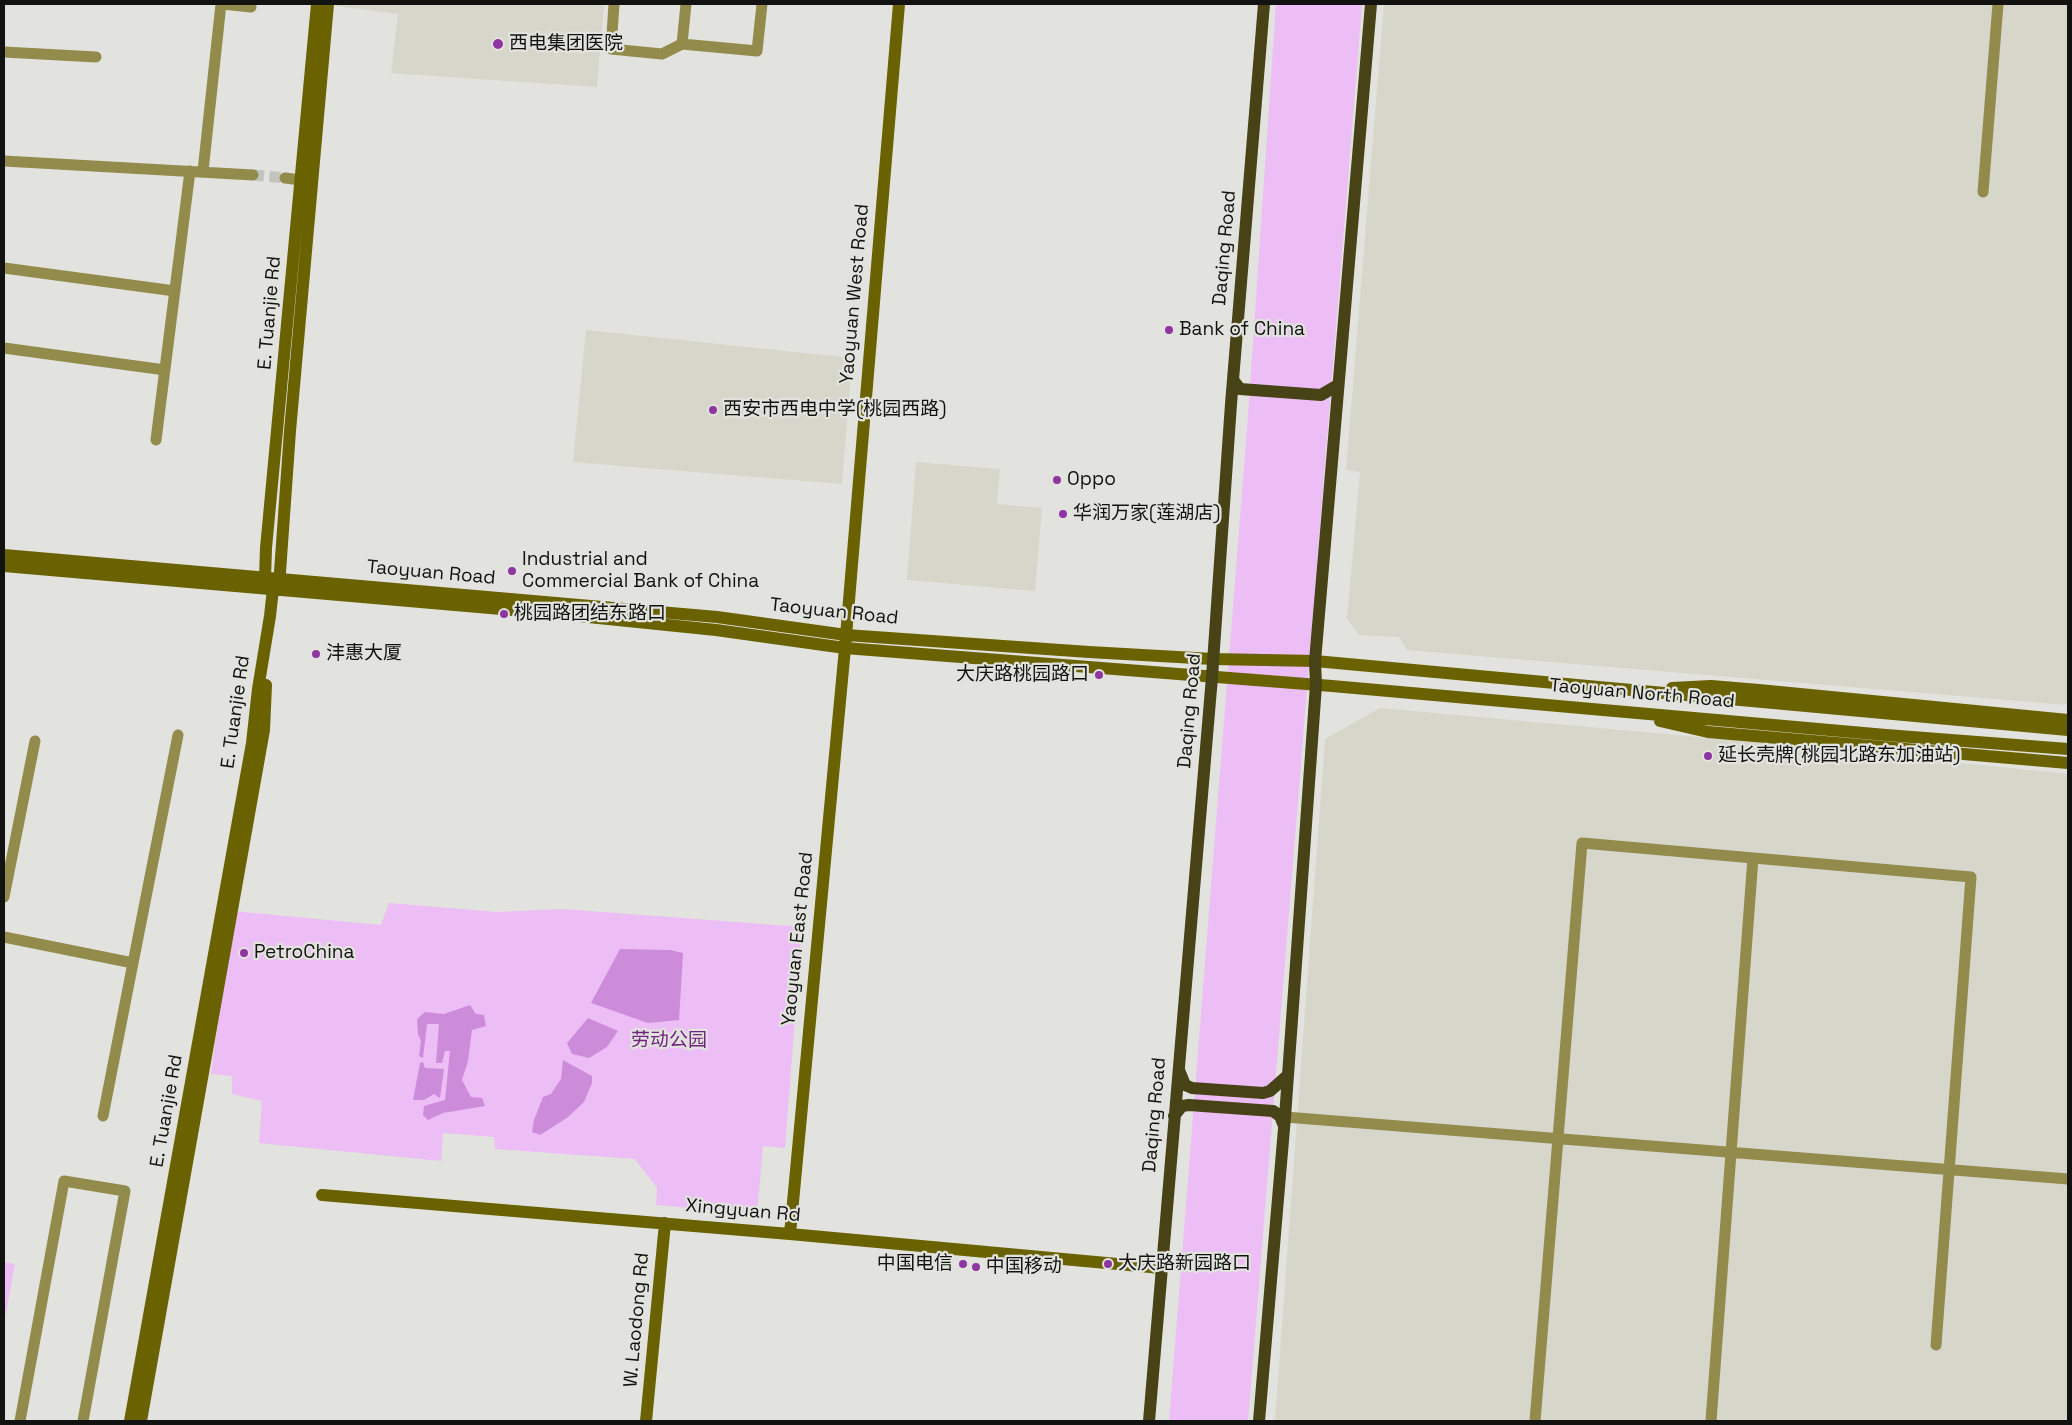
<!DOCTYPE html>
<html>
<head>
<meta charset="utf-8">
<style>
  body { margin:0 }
  #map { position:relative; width:2072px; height:1425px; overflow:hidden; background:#e2e2de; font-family:"Space Grotesk",sans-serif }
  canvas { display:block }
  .frame { position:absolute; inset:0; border:5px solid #121210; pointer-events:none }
</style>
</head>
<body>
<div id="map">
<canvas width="2072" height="1425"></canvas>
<div class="frame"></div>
</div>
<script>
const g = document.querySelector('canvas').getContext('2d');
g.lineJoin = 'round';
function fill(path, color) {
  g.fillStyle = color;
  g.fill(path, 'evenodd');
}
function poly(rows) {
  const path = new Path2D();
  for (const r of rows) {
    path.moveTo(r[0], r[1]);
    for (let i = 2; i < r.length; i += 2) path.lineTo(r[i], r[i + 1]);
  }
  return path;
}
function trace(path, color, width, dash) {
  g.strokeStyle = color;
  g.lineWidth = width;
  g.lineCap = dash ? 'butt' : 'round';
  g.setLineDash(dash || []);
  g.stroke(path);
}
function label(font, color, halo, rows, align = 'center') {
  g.font = font + ' "Space Grotesk","Noto Sans SC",sans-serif';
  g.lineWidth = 4.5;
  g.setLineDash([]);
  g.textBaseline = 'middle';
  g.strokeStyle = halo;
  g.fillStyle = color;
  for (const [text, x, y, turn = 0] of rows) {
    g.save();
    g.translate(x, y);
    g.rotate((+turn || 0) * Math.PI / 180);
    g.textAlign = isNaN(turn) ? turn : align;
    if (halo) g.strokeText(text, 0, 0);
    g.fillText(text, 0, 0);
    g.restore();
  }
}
fill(poly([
  [336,4,604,4,597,87,391,73,398,14,336,6],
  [1384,4,2068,4,2068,705,1407,650,1399,637,1359,635,1347,619,1360,472,1346,470],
  [586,330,852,358,842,484,573,462],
  [916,462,1000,469,997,504,1042,508,1035,591,907,580],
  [1380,708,1775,744,2068,774,2068,1421,1275,1421,1325,739]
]), '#d7d6cb');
fill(poly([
  [1276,4,1362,4,1248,1421,1169,1421,1248,416],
  [389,903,497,912,563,909,802,927,785,1148,763,1146,757,1214,656,1205,657,1188,635,1159,495,1149,494,1137,443,1133,441,1161,259,1143,262,1101,232,1094,232,1076,211,1074,233,911,381,925],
  [4,1262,15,1264,4,1324]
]), '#edbdf6');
fill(poly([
  [620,949,670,950,683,953,679,1020,648,1023,591,1003],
  [470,1005,476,1014,484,1015,486,1026,472,1030,468,1061,462,1080,471,1097,482,1098,485,1106,443,1113,428,1120,423,1115,424,1106,445,1100,450,1051,445,1051,442,1063,436,1063,439,1024,427,1024,423,1058,419,1056,421,1041,418,1034,417,1019,425,1012,444,1014],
  [588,1018,618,1031,607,1047,589,1058,572,1054,567,1043],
  [563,1060,592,1076,592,1083,584,1102,568,1117,540,1135,532,1132,534,1120,543,1097,551,1094,561,1079],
  [423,1062,425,1068,444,1069,440,1098,434,1094,424,1100,413,1100,420,1063]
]), '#cc8cda');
trace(poly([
  [253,175,285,178]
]), '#c3c3bf', 11, [11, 5.5]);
trace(poly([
  [222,4,251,7],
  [614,4,611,49,662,54,682,44,757,51,762,4],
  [682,44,686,4],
  [4,52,96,57],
  [4,161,253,175],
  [203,171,221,4],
  [285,178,301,180],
  [1983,192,1998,4],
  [4,268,175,291],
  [4,348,165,370],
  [156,440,190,171],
  [4,897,35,741],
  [4,937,133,963,178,735],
  [103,1116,133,963],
  [1285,1117,2068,1179],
  [20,1421,64,1181,125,1191,83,1421],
  [1535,1421,1582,843,1971,877,1936,1345],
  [1711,1421,1753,858]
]), '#928b4c', 11);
trace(poly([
  [4,555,717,617,846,635,1089,652,1213,659,1315,661,2068,730],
  [4,566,559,614,716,630,845,648,1332,686,1886,735,2068,749],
  [279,586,290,431,328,4],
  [1672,688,1711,686,1759,690,2068,720],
  [1660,721,1708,732,2068,763],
  [322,1195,790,1234,1161,1268],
  [790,1234,845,648,899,4],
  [130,1421,252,743,258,689,270,616,273,589,265,578,266,548,317,4],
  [141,1421,264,730,266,685],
  [646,1421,665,1223]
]), '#6a6100', 12);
trace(poly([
  [1233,380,1240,389,1321,395,1338,385],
  [1179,1070,1185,1085,1192,1088,1263,1093,1270,1091,1288,1075],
  [1174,1116,1182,1106,1189,1105,1273,1111,1280,1116,1284,1126],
  [1149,1421,1212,677,1231,404,1264,4],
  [1259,1421,1285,1117,1316,685,1315,661,1371,4]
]), '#484316', 12);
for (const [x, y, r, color] of [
  [498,44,6,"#8f35a1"],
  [1169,330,5,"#8f35a1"],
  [713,410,5,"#8f35a1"],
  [1057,480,5,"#8f35a1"],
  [1063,514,5,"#8f35a1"],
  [512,571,5,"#8f35a1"],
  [504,614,5,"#8f35a1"],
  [316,654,5,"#8f35a1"],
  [1099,675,5,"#8f35a1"],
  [1708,756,5,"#8f35a1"],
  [244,953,5,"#8f35a1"],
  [963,1264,5,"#8f35a1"],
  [1108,1264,5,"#8f35a1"],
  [976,1267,5,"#8f35a1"]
]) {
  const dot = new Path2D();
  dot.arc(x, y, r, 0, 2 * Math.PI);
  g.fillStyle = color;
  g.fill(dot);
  trace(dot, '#e2e2de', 2);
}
label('19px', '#121210', '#e2e2de', [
  ["西电集团医院",509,44],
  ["Bank of China",1179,330],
  ["西安市西电中学(桃园西路)",723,410],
  ["Oppo",1067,480],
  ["华润万家(莲湖店)",1073,514],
  ["Industrial and",522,560],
  ["Commercial Bank of China",522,582],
  ["桃园路团结东路口",514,614],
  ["沣惠大厦",326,654],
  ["大庆路桃园路口",1089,675,"right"],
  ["延长壳牌(桃园北路东加油站)",1718,756],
  ["PetroChina",254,953],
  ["中国电信",953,1264,"right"],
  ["大庆路新园路口",1118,1264],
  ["中国移动",986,1267]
], 'left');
label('19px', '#121210', '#e2e2de', [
  ["Daqing Road",1225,248,-85],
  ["Yaoyuan West Road",855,294,-85],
  ["E. Tuanjie Rd",270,313,-85],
  ["Taoyuan Road",431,573,5],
  ["Taoyuan Road",834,612,6],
  ["Taoyuan North Road",1642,694,5],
  ["Daqing Road",1190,711,-85],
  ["E. Tuanjie Rd",236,712,-82],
  ["Yaoyuan East Road",798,939,-84],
  ["E. Tuanjie Rd",167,1111,-80],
  ["Daqing Road",1155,1115,-85],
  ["Xingyuan Rd",743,1211,5],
  ["W. Laodong Rd",637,1320,-85]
]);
label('19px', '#712380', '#e2e2de', [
  ["劳动公园",669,1041]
]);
</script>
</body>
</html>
